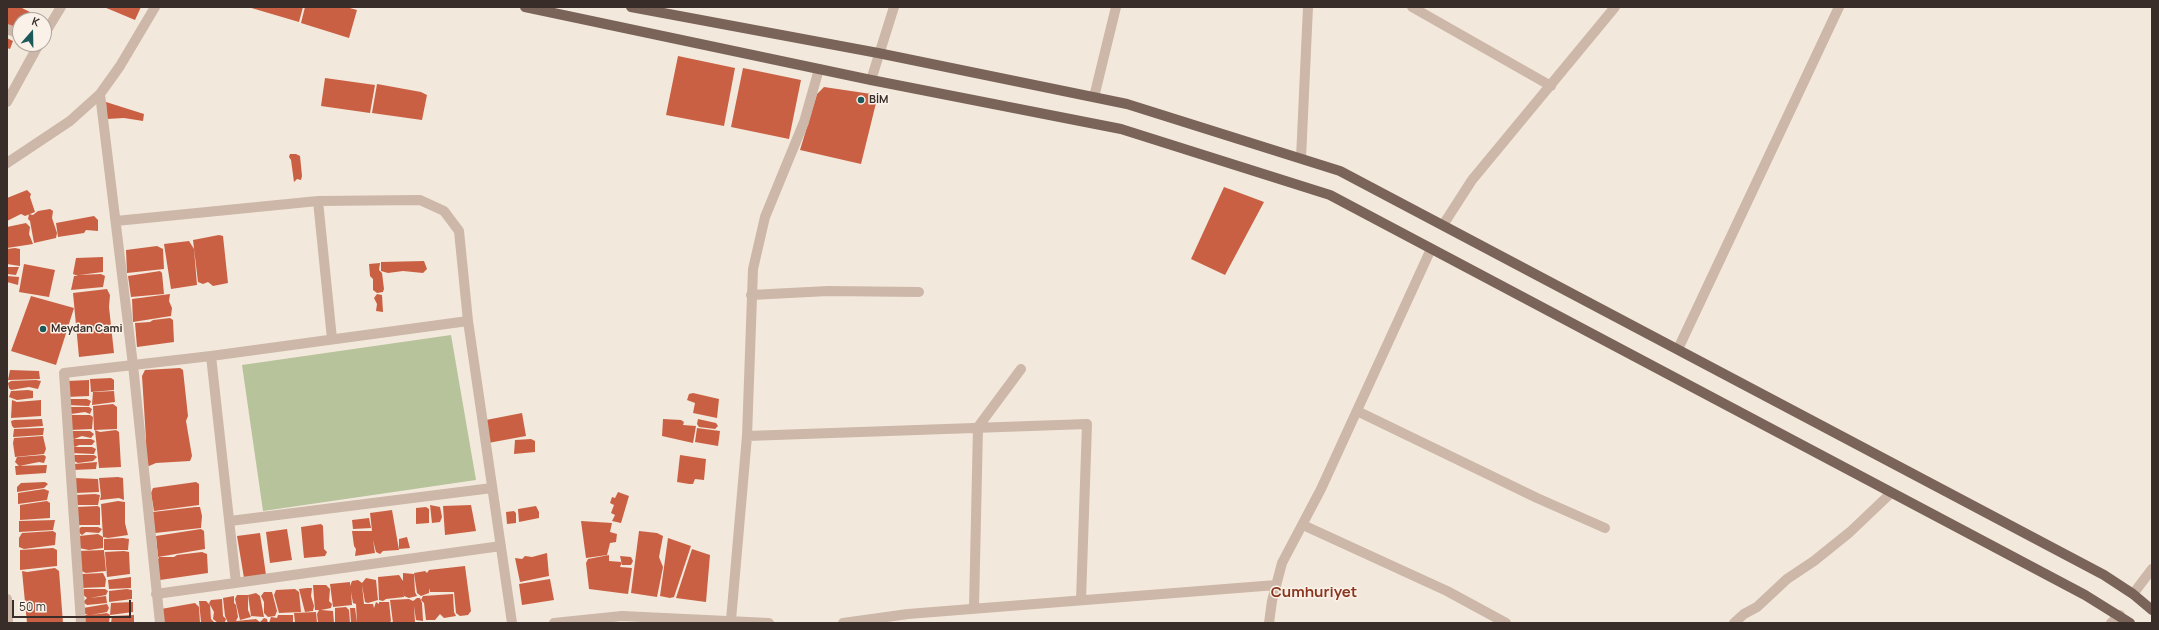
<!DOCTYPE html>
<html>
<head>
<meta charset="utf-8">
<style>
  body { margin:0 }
  #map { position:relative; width:2159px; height:630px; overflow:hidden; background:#f3e8dc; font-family:Manrope,sans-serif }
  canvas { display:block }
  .frame { position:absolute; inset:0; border:8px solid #382d28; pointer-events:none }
  .north { position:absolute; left:12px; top:12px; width:40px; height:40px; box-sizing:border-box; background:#faf2e9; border:1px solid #aca39c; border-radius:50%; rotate:20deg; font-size:11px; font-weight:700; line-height:16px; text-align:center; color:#382d28 }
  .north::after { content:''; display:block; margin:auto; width:14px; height:18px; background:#1c595b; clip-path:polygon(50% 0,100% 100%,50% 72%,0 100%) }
  .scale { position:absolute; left:12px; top:600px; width:119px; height:18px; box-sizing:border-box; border:2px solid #382d28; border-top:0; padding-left:5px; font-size:12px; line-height:14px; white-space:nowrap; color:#382d28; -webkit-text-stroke:3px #faf2e9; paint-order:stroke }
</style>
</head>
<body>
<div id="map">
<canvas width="2159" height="630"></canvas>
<div class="frame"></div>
<div class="north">K</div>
<div class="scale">50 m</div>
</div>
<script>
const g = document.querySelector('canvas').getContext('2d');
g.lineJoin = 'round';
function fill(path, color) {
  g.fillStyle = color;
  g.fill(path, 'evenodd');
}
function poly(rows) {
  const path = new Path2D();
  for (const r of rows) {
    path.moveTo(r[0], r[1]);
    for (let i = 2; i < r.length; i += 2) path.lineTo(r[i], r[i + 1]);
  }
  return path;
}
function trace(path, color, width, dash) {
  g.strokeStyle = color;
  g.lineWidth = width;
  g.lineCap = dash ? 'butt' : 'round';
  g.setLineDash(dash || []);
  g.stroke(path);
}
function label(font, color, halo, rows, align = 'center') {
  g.font = font + ' Manrope,sans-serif';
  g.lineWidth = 3;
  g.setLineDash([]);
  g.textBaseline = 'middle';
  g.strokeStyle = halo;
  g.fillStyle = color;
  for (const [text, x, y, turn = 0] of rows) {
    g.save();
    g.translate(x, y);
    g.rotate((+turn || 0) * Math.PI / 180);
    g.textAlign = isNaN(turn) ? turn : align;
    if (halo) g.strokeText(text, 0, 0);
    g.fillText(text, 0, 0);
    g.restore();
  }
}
fill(poly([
  [451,335,476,480,263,511,242,365]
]), '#b7c39b');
fill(poly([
  [7,7,20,7,30,12,26,20,20,20,20,31,7,26],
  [104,7,141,7,135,20],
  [248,7,303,7,299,22],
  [305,7,346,7,357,10,349,38,301,23],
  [7,38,13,41,10,49,7,48],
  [678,56,735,68,724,126,666,115],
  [743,68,801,80,789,139,731,127],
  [325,78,375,85,370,113,321,106],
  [377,84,421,92,427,95,422,120,372,113],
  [824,87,878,95,861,164,800,150,817,94],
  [106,102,144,114,143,121,124,118,107,119],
  [290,154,296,154,300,156,302,176,301,180,297,179,294,182,291,160,289,157],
  [1224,187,1264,202,1225,275,1191,259],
  [27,190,31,194,30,197,35,212,25,216,21,214,7,221,7,198],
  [50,209,53,211,52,218,57,233,56,238,34,243,30,221,28,219,29,214,33,215,38,211],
  [94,216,98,220,98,231,86,230,84,233,58,237,56,223],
  [26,223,30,227,29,234,33,244,7,248,7,227],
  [219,235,223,236,228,283,213,286,208,282,203,284,198,282,193,240],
  [189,241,194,249,197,285,171,289,164,244],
  [157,246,163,249,164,269,127,273,126,250],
  [15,248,20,249,20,266,7,264,7,249],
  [103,257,103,272,79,275,101,274,105,276,103,287,71,290,74,276,78,276,73,274,76,258],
  [424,261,427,269,423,273,403,271,388,273,381,271,381,262],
  [380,263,379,270,382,273,384,289,383,292,377,293,373,290,373,279,370,276,369,264],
  [24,264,55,270,49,297,19,292],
  [7,267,19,267,16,275,7,274],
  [160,271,162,273,164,294,131,297,128,276],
  [7,276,19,277,18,285,7,282],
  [107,289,110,295,109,307,114,353,79,357,73,293],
  [170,294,169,301,172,308,171,316,133,322,132,299],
  [377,294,382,295,383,312,376,311,377,304,374,298],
  [31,296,74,308,56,365,11,351],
  [170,318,173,320,174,342,137,347,135,323,150,322,153,320],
  [180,368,183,370,188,416,186,421,192,456,190,461,156,463,149,466,146,465,145,454,146,439,142,376,145,370],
  [10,370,39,371,40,379,8,380],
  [111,378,114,380,114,390,91,392,90,379],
  [36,380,41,381,38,389,29,387,11,390,9,388,8,383,11,381],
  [89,380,89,396,67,397,67,381],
  [28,390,33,391,33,398,17,400,9,397,11,391],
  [114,391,115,402,92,405,93,392],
  [693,393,719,399,717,418,693,413,695,403,687,400,689,394],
  [70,399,87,399,91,401,89,406,67,405],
  [12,400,17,402,41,400,41,416,11,418],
  [113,404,117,407,117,429,94,430,93,406],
  [71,407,89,407,92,409,90,414,85,412,71,414],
  [522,413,526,436,488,443,486,420],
  [69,415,90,415,93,417,92,429,70,430],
  [42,419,43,426,14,428,12,426,11,421,14,420],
  [663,419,681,420,684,422,683,425,696,426,693,443,662,436],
  [698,419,716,423,718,426,715,429,699,427,697,424],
  [39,428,44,428,43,435,13,437,14,429],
  [697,428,720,431,718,446,695,442],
  [95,430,100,432,116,430,119,432,121,467,99,468],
  [71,431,90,431,94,434,91,438,82,436,74,439,69,436],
  [43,436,46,449,44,454,15,457,13,443,14,438],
  [74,439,91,439,95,441,92,445,79,445,75,447,70,443],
  [531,439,535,441,535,452,514,454,515,440],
  [71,447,92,447,96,449,94,454,71,453],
  [44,455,46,457,44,463,39,462,19,466,15,462,17,457],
  [72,455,94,455,97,457,93,461,78,463,72,460],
  [680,455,706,459,704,480,695,479,693,484,689,484,677,482],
  [97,462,96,469,72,470,74,464],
  [47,465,46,473,16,475,15,466],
  [118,477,123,478,124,500,119,498,100,500,101,496,99,478],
  [74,478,98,479,99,492,75,493],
  [45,482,48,484,44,488,17,492,17,487,21,483],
  [196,482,199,484,199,505,154,511,151,493,153,488],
  [44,489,49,491,47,500,18,504,18,493],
  [618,492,629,496,621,523,612,521,615,515,611,513,614,505,610,503,612,497,615,498],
  [95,494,100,495,98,505,76,505,75,495],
  [47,501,50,503,50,518,20,520,20,505],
  [118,501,125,502,125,523,128,535,108,538,103,537,101,504],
  [430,505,440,507,442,517,440,522,432,523],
  [471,505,476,531,445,535,443,506],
  [98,506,100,508,100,525,78,525,77,507],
  [536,506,539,512,539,518,519,522,518,509],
  [196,507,200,507,202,516,201,528,155,533,153,512],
  [426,507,429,509,429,523,416,524,416,508],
  [392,510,399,550,383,551,380,554,376,552,373,540,375,553,355,556,356,549,354,546,352,531,372,531,370,513],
  [514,511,516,513,516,523,507,524,506,512],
  [369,518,371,528,353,529,352,520],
  [55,520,53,530,19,532,19,521],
  [581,521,612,523,610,532,617,534,616,542,610,543,607,555,586,558],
  [321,524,323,526,324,549,327,552,325,556,304,558,301,527],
  [81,527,98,527,102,529,99,533,86,532,82,535,77,531],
  [201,529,204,531,205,549,158,557,156,536],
  [287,529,292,560,270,563,266,532],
  [53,531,56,533,55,545,24,549,19,547,19,538,22,533],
  [639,531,657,533,663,536,659,557,663,567,657,597,631,593],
  [260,533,266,575,244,578,237,536],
  [98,534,103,537,103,548,89,550,79,548,79,536],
  [407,537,410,548,399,549,399,539],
  [123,538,129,539,128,550,104,550,104,539],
  [668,538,691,546,674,597,670,598,660,596],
  [53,548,57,550,57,566,20,570,20,550],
  [692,549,710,555,706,602,676,598],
  [104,550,106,571,86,573,81,571,79,551],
  [124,551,129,552,130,574,107,577,105,552],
  [202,552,207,554,208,573,160,580,157,562,159,557,174,557,177,555],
  [547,553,549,576,520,582,515,558,522,559,525,556,532,557],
  [609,555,609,561,622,562,620,567,632,568,628,594,589,589,586,563,588,559],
  [620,556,631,557,633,561,631,565,622,565],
  [465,566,471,611,468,615,460,616,456,613,454,592,430,592,429,588,429,593,421,596,417,593,414,573,425,571,427,573,429,570],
  [55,568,59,571,63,623,27,623,22,571,27,572],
  [103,573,106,579,105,587,82,588,82,574],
  [403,573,414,574,415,592,417,596,409,598,404,596,403,588,404,597,386,599,383,601,379,600,378,577,399,575,403,581],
  [131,577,131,588,109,589,108,580],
  [366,578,376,580,378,600,368,603,365,602,362,585,364,604,373,604,374,608,376,602,379,604,379,602,389,602,391,621,389,623,376,623,375,616,376,623,357,623,356,604,353,603,351,592,352,605,333,607,330,584,350,582,350,586,352,581,358,580,362,583],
  [550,579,554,600,522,605,519,584],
  [313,585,326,585,330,589,329,601,332,604,331,608,321,610,333,611,334,623,318,623,317,614,319,610,315,610],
  [307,588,312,588,311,596,314,606,313,611,305,612,299,589],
  [84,589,105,589,108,591,106,595,90,598,106,596,107,603,87,605,83,602,87,598,82,594],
  [127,589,132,590,132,599,109,602,109,591],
  [295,589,299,592,301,612,279,613,274,595,276,590],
  [264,592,272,592,277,611,275,616,268,617,264,613,264,602,261,596],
  [256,593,260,596,264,617,251,616,248,595],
  [453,594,454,612,456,616,444,618,440,614,435,620,426,620,424,603,421,600,423,596],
  [237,595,248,595,248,610,251,617,240,620,235,599],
  [234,596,234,603,236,605,238,617,236,621,256,619,260,622,264,618,267,619,268,623,228,623,225,616,223,598],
  [417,598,420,598,422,603,423,621,416,620,414,606,415,622,393,623,390,600,409,599,413,601],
  [222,599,223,616,226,619,225,622,218,623,213,619,214,612,209,603,211,600],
  [199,601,206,601,210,605,211,619,214,622,201,622],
  [133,602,133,612,110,615,111,603],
  [195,603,199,607,200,623,163,623,161,609],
  [107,604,109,608,107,612,91,615,107,613,110,615,109,623,84,623,84,615,88,615,83,613,83,608],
  [346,607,349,610,350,623,335,623,335,608],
  [350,608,355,608,357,623,351,623],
  [316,612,317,623,295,623,294,613],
  [134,615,134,623,111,623,112,616],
  [278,615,293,615,293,623,269,623,271,617,277,618]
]), '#ca6043');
trace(poly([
  [1412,7,1551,86],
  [7,29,20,34],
  [44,35,61,7],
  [871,80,894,7],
  [100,94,133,365,160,623],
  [1094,97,1116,7],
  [7,102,39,44],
  [1301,158,1308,7],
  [7,163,70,121,100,94,120,66,155,7],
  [318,201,332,339],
  [116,221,318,201,420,200,444,211,459,231,468,321],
  [1443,225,1472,180,1615,7],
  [751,295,828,291,919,292],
  [1678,349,1839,7],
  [211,356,236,583],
  [1357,411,1537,498,1605,528],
  [747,436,1087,424,1081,600],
  [230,521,492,488],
  [1303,525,1447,591,1506,623],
  [156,594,501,546],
  [2133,594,2152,569],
  [7,599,8,623],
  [974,608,978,427,1021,369],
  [731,620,747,436,753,269,765,217,804,122,819,69],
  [81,623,64,373,211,356,468,321,512,623],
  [554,623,622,616,769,623],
  [843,623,908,614,1276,585],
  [1269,623,1272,601,1282,563,1321,489,1431,249],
  [1734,623,1744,614,1757,607,1787,579,1814,561,1850,532,1891,493],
  [2111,623,2120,615]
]), '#ccb7a8', 10);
trace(poly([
  [525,7,871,80,1121,129,1330,195,2085,595,2130,623],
  [631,7,878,53,1127,104,1340,171,2104,575,2133,594,2152,610]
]), '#7a6359', 10);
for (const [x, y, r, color] of [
  [861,100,4,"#1c595b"],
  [43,329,4,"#1c595b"]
]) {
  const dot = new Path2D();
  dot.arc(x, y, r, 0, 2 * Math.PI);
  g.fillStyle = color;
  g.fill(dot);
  trace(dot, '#faf2e9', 1.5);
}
label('bold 11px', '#382d28', '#faf2e9', [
  ["BİM",869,100],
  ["Meydan Cami",51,329]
], 'left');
label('bold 15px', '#8a351e', '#faf2e9', [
  ["Cumhuriyet",1314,593]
]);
</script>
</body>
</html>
